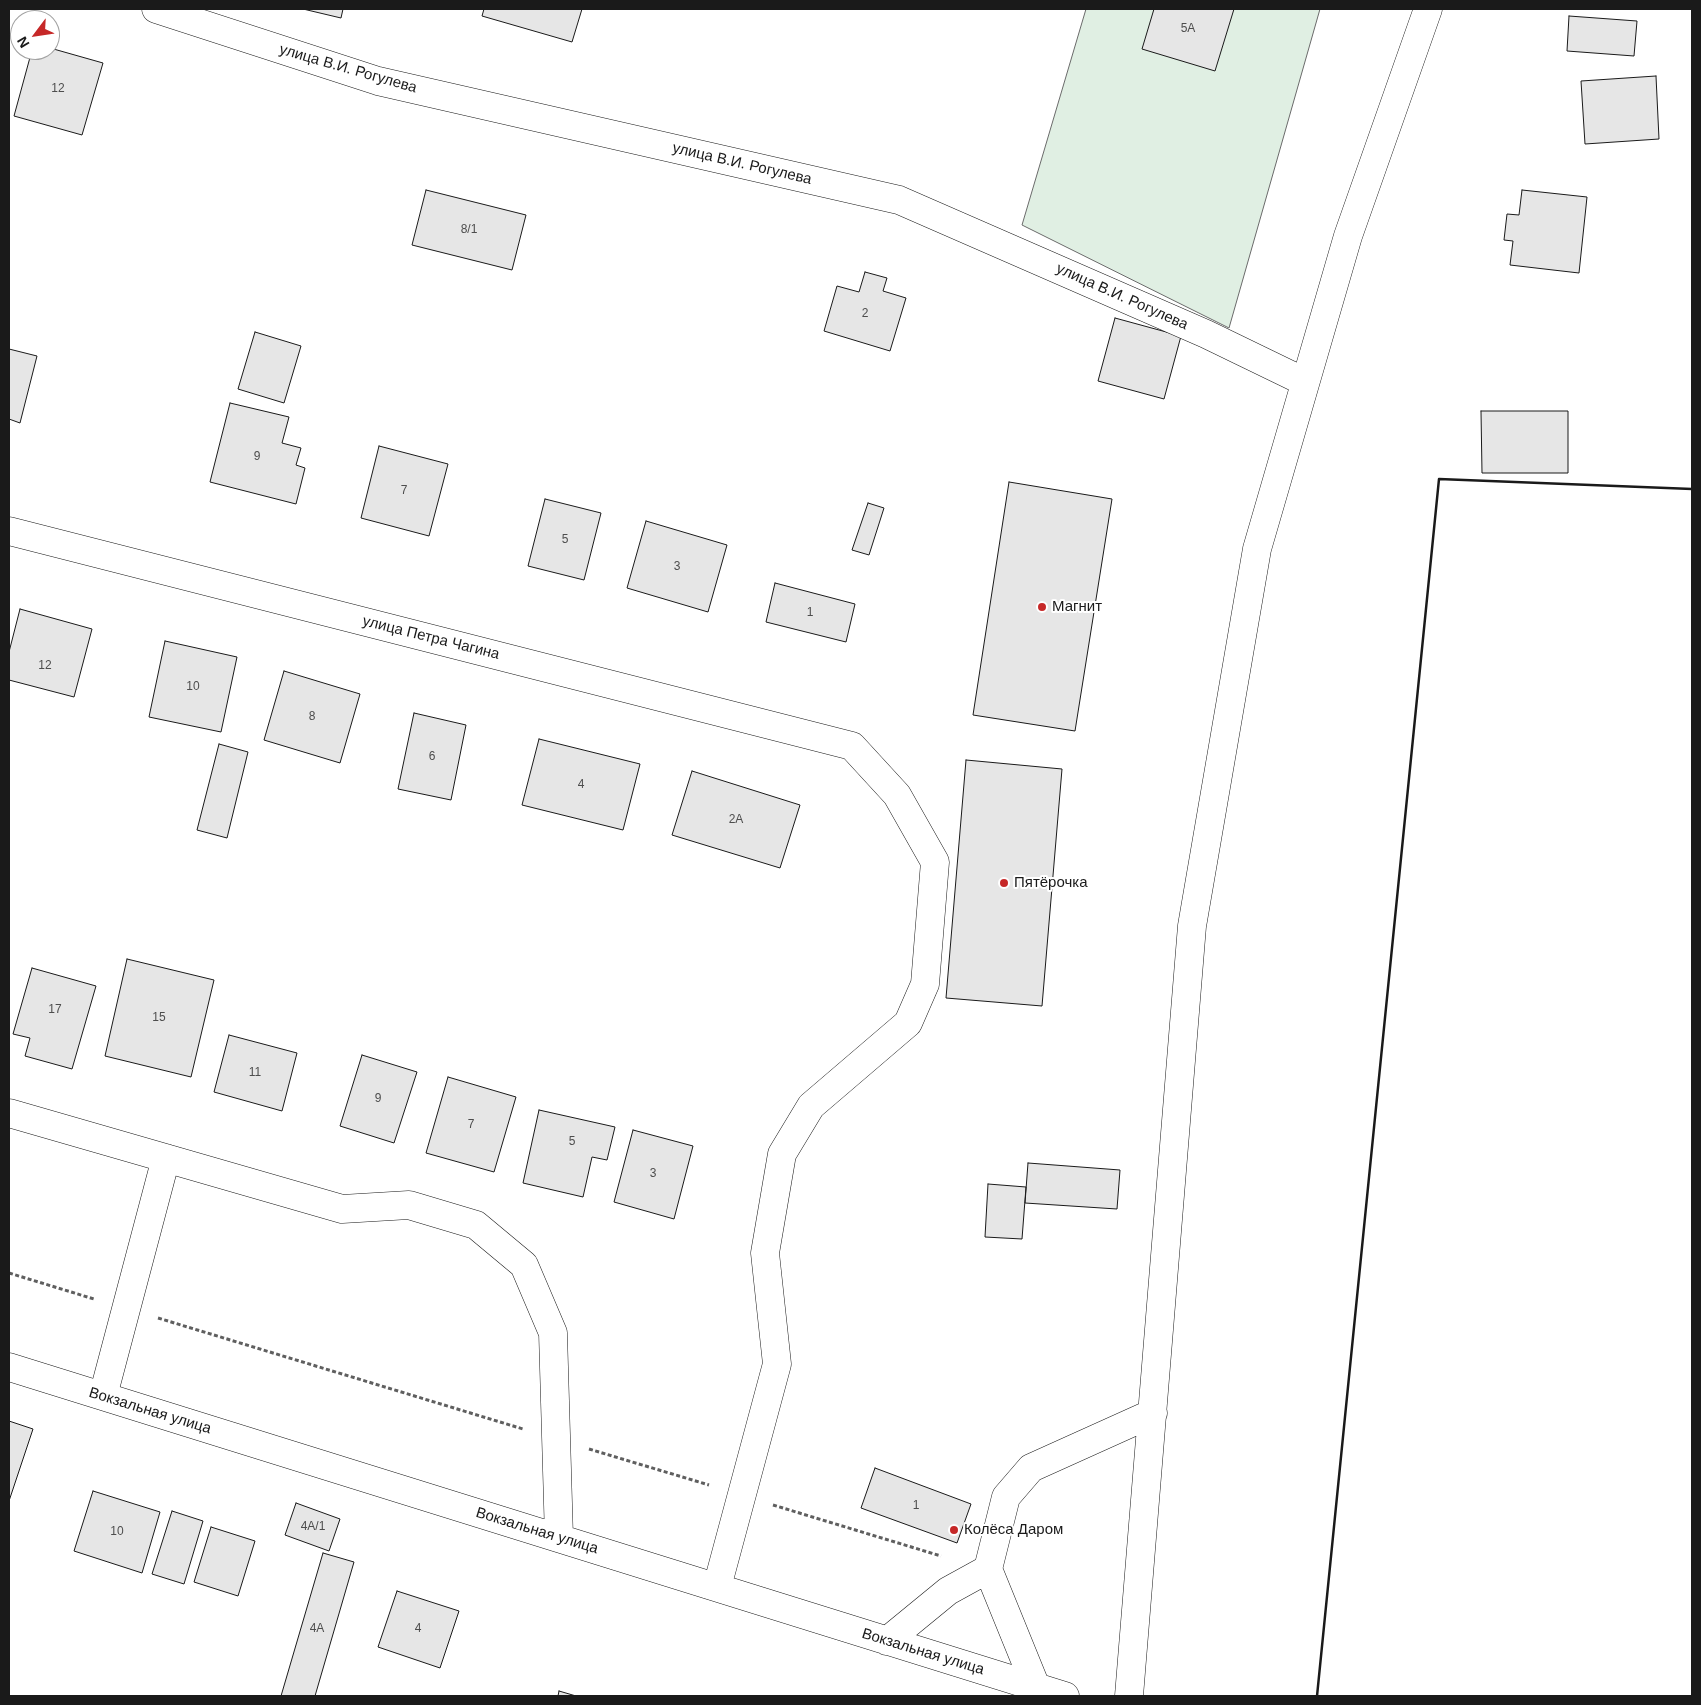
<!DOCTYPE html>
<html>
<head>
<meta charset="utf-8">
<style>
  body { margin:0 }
  #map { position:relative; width:1701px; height:1705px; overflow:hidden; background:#fff; font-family:Helvetica,sans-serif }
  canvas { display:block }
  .frame { position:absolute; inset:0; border:10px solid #1a1a1a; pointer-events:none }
  .north { position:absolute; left:10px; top:10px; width:50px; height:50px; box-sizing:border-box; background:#fff; border:1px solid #a3a3a3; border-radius:50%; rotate:239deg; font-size:14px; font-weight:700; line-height:20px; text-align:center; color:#1a1a1a }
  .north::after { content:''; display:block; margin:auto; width:18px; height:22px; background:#c62828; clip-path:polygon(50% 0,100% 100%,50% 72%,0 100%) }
</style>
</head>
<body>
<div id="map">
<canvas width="1701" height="1705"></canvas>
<div class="frame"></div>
<div class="north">N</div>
</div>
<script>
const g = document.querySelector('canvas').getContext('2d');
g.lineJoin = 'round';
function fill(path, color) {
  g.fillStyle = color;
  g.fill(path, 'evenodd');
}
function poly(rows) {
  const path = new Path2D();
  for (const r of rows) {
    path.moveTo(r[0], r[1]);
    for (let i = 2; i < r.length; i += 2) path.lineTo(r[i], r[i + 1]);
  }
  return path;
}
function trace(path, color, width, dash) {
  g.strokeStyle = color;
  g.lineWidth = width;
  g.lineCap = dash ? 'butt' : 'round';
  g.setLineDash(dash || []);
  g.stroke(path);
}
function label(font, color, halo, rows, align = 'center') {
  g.font = font + ' Helvetica,sans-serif';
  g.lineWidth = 4;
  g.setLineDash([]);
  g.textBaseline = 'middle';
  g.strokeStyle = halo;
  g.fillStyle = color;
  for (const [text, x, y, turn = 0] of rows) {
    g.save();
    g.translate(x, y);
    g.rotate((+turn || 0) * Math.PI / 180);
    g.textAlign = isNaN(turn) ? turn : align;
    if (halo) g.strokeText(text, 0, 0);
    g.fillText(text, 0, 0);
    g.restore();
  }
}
const green = poly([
  [1086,9,1320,9,1229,328,1022,225,1086,9]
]);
fill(green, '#e0efe3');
trace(green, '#6a6a6a', 1);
const building = poly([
  [303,9,343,9,341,18,303,9],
  [484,9,582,9,572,42,482,16,484,9],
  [1154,9,1234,9,1215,71,1142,49,1154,9],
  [1569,16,1637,21,1634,56,1567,51,1569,16],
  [50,48,103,63,82,135,14,116,32,50,50,50,50,48],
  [1656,76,1659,139,1585,144,1581,81,1656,76],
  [426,190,526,215,512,270,412,245,426,190],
  [1522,190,1587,197,1579,273,1510,265,1513,241,1504,240,1507,214,1519,215,1522,190],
  [865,272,887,278,883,291,906,298,890,351,824,331,837,286,859,292,865,272],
  [1115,318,1181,336,1164,399,1098,381,1115,318],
  [255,332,301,346,284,403,238,389,255,332],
  [9,349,37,356,20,423,9,419,9,349],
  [230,403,289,417,282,443,301,448,296,465,305,468,296,504,210,482,230,403],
  [1481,411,1568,411,1568,473,1482,473,1481,411],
  [379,446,448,464,429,536,361,518,379,446],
  [1009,482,1112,499,1075,731,973,715,1009,482],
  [545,499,601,513,584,580,528,566,545,499],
  [868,503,884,508,869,555,852,550,868,503],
  [646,521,727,545,708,612,627,588,646,521],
  [775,583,855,604,846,642,766,622,775,583],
  [20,609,92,629,74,697,9,680,9,652,20,609],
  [165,641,237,657,221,732,149,717,165,641],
  [284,671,360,694,340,763,264,740,284,671],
  [414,713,466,725,451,800,398,789,414,713],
  [539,739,640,764,623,830,522,805,539,739],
  [219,744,248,752,227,838,197,830,219,744],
  [966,760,1062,769,1042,1006,946,998,966,760],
  [692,771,800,805,780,868,672,835,692,771],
  [127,959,214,980,191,1077,105,1056,127,959],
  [32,968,96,986,72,1069,25,1056,30,1038,13,1034,32,968],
  [229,1035,297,1053,282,1111,214,1092,229,1035],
  [362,1055,417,1072,394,1143,340,1126,362,1055],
  [448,1077,516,1097,494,1172,426,1153,448,1077],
  [539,1110,615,1127,607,1160,592,1157,583,1197,523,1183,539,1110],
  [633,1130,693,1146,674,1219,614,1202,633,1130],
  [1028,1163,1120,1170,1117,1209,1025,1203,1028,1163],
  [988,1184,1026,1187,1022,1239,985,1237,988,1184],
  [9,1421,33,1429,9,1501,9,1421],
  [875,1468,971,1504,957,1543,861,1508,875,1468],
  [93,1491,160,1512,142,1573,74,1551,93,1491],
  [296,1503,340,1519,329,1551,285,1535,296,1503],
  [172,1511,203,1521,184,1584,152,1574,172,1511],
  [211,1527,255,1541,238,1596,194,1582,211,1527],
  [323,1553,354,1562,315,1696,281,1696,323,1553],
  [397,1591,459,1611,440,1668,378,1647,397,1591],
  [559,1691,576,1696,558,1696,559,1691]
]);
fill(building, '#e6e6e6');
trace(building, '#1a1a1a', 1);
const minor = poly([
  [156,9,378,81,899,200,1206,334,1305,382],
  [9,531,852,746,897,795,935,862,925,984,908,1023,811,1106,782,1154,765,1253,777,1364,717,1587],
  [9,1113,342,1209,409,1205,476,1225,524,1265,553,1333,559,1538],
  [9,1367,1065,1696],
  [103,1396,166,1158],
  [887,1641,948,1591,988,1569],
  [1036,1687,988,1569,1006,1497,1031,1468,1153,1413],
  [1129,1696,1192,926,1257,549,1348,236,1428,9]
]);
trace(minor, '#1a1a1a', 29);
trace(poly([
  [9,1273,94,1299],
  [158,1318,523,1429],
  [589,1449,709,1485],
  [773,1505,941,1556]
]), '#5f5f5f', 3, [4, 2.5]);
trace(minor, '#fff', 28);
trace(poly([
  [1317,1696,1439,479,1692,489]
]), '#1a1a1a', 2.5);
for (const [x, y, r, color] of [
  [1042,607,5,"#c62828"],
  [1004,883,5,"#c62828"],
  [954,1530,5,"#c62828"]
]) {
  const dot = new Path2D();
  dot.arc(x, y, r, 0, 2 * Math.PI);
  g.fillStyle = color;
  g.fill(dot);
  trace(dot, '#fff', 2);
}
label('12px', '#4d4d4d', null, [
  ["5А",1188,29],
  ["12",58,89],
  ["8/1",469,230],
  ["2",865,314],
  ["9",257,457],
  ["7",404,491],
  ["5",565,540],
  ["3",677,567],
  ["1",810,613],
  ["12",45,666],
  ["10",193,687],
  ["8",312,717],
  ["6",432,757],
  ["4",581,785],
  ["2А",736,820],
  ["17",55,1010],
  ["15",159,1018],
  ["11",255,1073],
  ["9",378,1099],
  ["7",471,1125],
  ["5",572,1142],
  ["3",653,1174],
  ["1",916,1506],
  ["4А/1",313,1527],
  ["10",117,1532],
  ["4А",317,1629],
  ["4",418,1629]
]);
label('15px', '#1a1a1a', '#fff', [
  ["улица В.И. Рогулева",348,69,16],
  ["улица В.И. Рогулева",742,164,13],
  ["улица В.И. Рогулева",1122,297,24],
  ["улица Петра Чагина",431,638,14],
  ["Вокзальная улица",150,1411,17],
  ["Вокзальная улица",537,1531,17],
  ["Вокзальная улица",923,1652,17]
]);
label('15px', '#1a1a1a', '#fff', [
  ["Магнит",1052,607],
  ["Пятёрочка",1014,883],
  ["Колёса Даром",964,1530]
], 'left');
</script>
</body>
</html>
